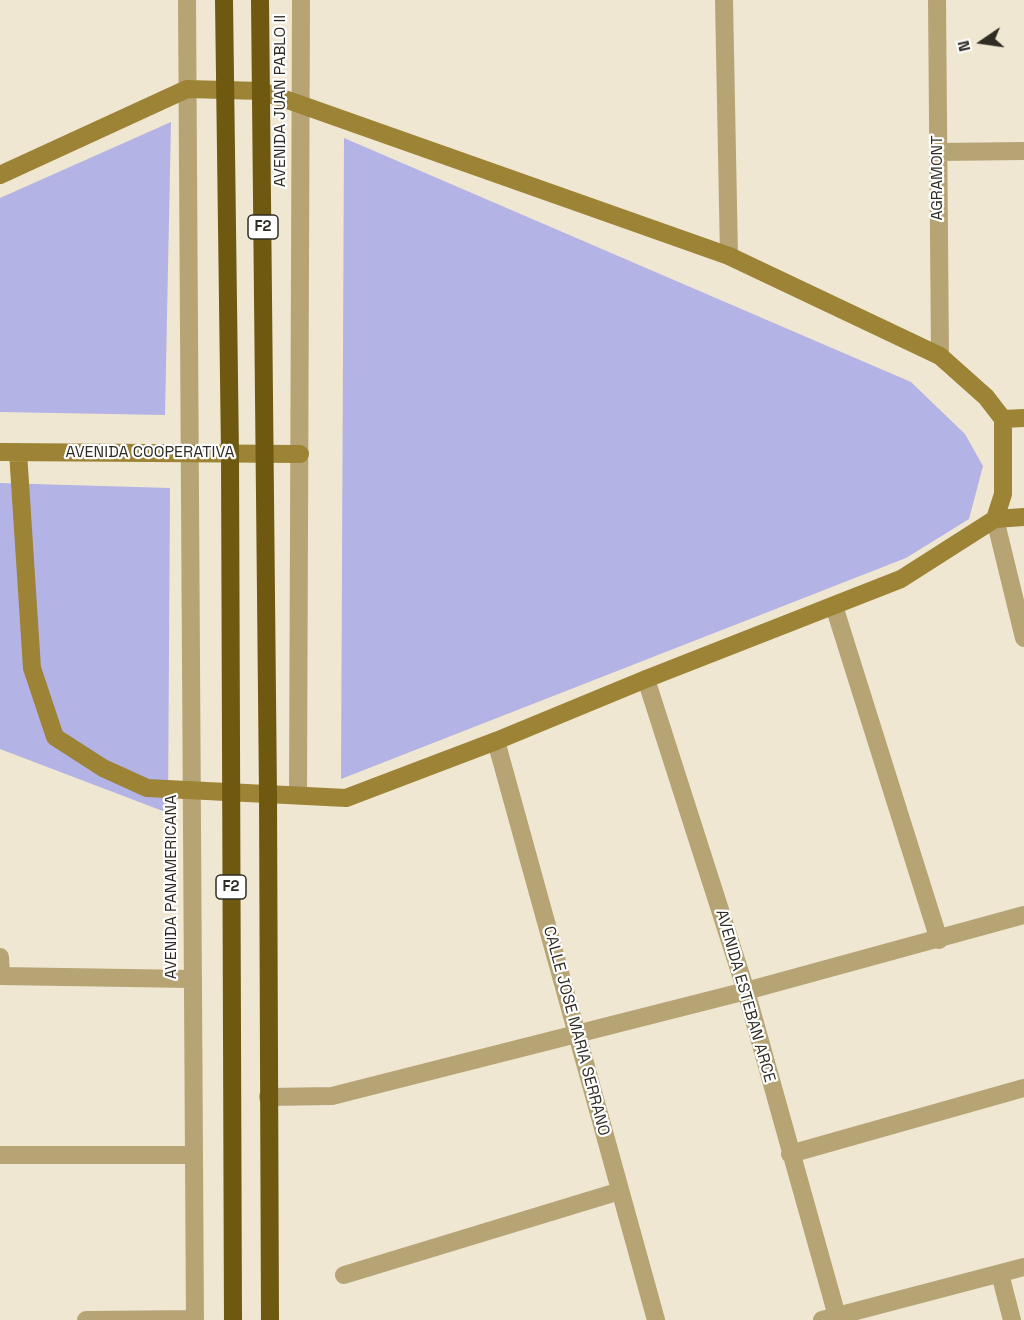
<!DOCTYPE html>
<html>
<head>
<meta charset="utf-8">
<style>
  body { margin:0 }
  #map { position:relative; width:1024px; height:1320px; overflow:hidden; background:#efe7d1; font-family:"Space Grotesk",sans-serif }
  canvas { display:block }
  .north { position:absolute; left:952px; top:12px; width:60px; height:60px; -webkit-text-stroke:4px #fff; paint-order:stroke; rotate:257deg; font-size:16px; font-weight:700; line-height:24px; text-align:center; color:#2f2c24 }
  .north::after { content:''; display:block; margin:auto; width:21px; height:27px; background:#2f2c24; clip-path:polygon(50% 0,100% 100%,50% 72%,0 100%) }
</style>
</head>
<body>
<div id="map">
<canvas width="1024" height="1320"></canvas>
<div class="north">N</div>
</div>
<script>
const g = document.querySelector('canvas').getContext('2d');
g.lineJoin = 'round';
function fill(path, color) {
  g.fillStyle = color;
  g.fill(path, 'evenodd');
}
function poly(rows) {
  const path = new Path2D();
  for (const r of rows) {
    path.moveTo(r[0], r[1]);
    for (let i = 2; i < r.length; i += 2) path.lineTo(r[i], r[i + 1]);
  }
  return path;
}
function trace(path, color, width, dash) {
  g.strokeStyle = color;
  g.lineWidth = width;
  g.lineCap = dash ? 'butt' : 'round';
  g.setLineDash(dash || []);
  g.stroke(path);
}
function label(font, color, halo, rows, align = 'center') {
  g.font = font + ' "Space Grotesk",sans-serif';
  g.lineWidth = 4.5;
  g.setLineDash([]);
  g.textBaseline = 'middle';
  g.strokeStyle = halo;
  g.fillStyle = color;
  for (const [text, x, y, turn = 0] of rows) {
    g.save();
    g.translate(x, y);
    g.rotate((+turn || 0) * Math.PI / 180);
    g.textAlign = isNaN(turn) ? turn : align;
    if (halo) g.strokeText(text, 0, 0);
    g.fillText(text, 0, 0);
    g.restore();
  }
}
fill(poly([
  [171,122,165,415,0,412,0,198],
  [344,138,911,382,965,434,983,466,969,519,906,558,341,779],
  [0,483,170,488,168,813,0,749]
]), '#b4b3e6');
trace(poly([
  [187,0,195,1320],
  [724,0,729,256],
  [937,0,940,356],
  [938,152,1024,151],
  [995,519,1024,638],
  [834,606,939,940],
  [646,679,746,991,837,1316],
  [496,741,656,1320],
  [298,795,301,0],
  [0,957,1,976],
  [0,976,192,979],
  [268,1097,332,1096,746,991,1024,915],
  [790,1154,1024,1088],
  [0,1155,194,1155],
  [1000,1274,1012,1320],
  [344,1275,620,1191],
  [86,1320,195,1319],
  [822,1320,1024,1267]
]), '#b6a475', 18);
trace(poly([
  [0,175,187,89,261,91,299,104,729,256,940,356,986,397,1003,419,1003,494,995,519],
  [1003,419,1024,418],
  [0,452,300,454],
  [18,452,32,668,55,737,103,768,147,788,346,798,496,741,646,679,901,579,995,519,1024,517]
]), '#9d8335', 18);
trace(poly([
  [224,0,230,453,233,1320],
  [260,0,268,793,270,1320]
]), '#6f5911', 18);
for (const [x, y, w] of [
  [263,227,30],
  [231,887,30]
]) {
  const box = new Path2D();
  box.roundRect(x - w / 2, y - 12, w, 24, 4.5);
  g.fillStyle = '#fff';
  g.fill(box);
  trace(box, '#2f2c24', 1.5);
}
label('bold 15px', '#2f2c24', null, [
  ["F2",263,227],
  ["F2",231,887]
]);
label('16px', '#2f2c24', '#fff', [
  ["AVENIDA JUAN PABLO II",281,101,-90],
  ["AGRAMONT",938,178,-90],
  ["AVENIDA COOPERATIVA",150,453],
  ["AVENIDA PANAMERICANA",172,887,-90],
  ["AVENIDA ESTEBAN ARCE",745,996,74],
  ["CALLE JOSE MARIA SERRANO",576,1031,75]
]);
</script>
</body>
</html>
